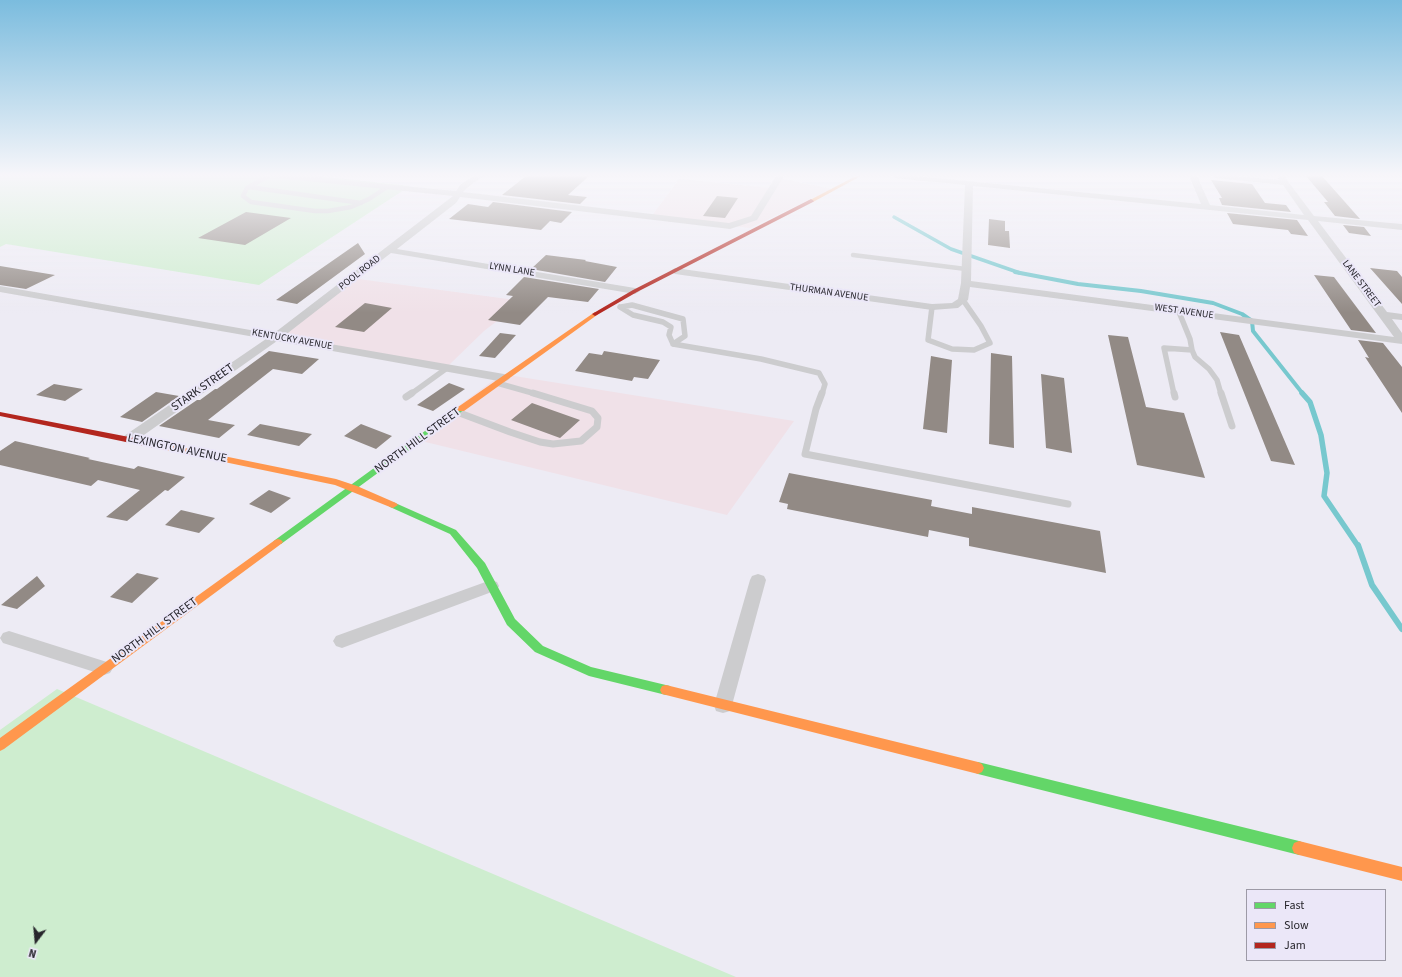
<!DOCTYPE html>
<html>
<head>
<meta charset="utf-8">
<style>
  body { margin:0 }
  #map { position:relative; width:1402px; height:977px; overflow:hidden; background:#edebf4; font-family:"Source Sans 3",sans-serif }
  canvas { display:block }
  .legend { position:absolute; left:1246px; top:889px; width:140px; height:72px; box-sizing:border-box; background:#ebe7f8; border:1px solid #9d9aa6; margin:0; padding:5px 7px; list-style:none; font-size:12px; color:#27262c }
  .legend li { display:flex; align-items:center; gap:8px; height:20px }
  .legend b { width:20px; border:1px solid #9d9aa6 }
  .north { position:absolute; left:16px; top:921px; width:40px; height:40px; -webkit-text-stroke:3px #ebe7f8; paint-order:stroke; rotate:196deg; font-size:11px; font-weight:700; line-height:16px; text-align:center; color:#27262c }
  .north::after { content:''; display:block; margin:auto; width:14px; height:18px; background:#27262c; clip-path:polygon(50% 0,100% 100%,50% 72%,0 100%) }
</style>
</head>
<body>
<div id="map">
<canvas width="1402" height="977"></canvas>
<ul class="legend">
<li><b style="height:5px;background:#63d668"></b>Fast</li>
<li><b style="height:5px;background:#ff974d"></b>Slow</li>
<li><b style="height:5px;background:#b3261e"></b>Jam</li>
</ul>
<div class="north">N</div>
</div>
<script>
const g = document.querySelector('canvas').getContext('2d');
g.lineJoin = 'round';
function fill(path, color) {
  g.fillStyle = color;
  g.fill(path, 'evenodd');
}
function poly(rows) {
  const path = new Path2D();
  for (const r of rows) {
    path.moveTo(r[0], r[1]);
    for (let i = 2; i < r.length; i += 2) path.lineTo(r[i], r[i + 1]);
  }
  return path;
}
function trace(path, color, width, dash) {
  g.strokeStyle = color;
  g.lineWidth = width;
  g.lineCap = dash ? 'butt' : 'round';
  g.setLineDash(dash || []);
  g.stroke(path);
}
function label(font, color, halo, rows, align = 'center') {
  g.font = font + ' "Source Sans 3",sans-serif';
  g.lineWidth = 4;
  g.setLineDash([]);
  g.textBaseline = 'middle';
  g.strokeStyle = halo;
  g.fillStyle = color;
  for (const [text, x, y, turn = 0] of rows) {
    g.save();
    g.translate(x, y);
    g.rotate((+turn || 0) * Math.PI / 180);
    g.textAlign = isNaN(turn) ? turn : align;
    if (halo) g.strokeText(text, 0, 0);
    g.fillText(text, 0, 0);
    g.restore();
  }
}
fill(poly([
  [778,178,832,189,750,228,651,217,679,179,771,188],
  [351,278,523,301,484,331,449,365,273,337],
  [502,374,794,421,727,515,413,439]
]), '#f0e1e8');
fill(poly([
  [0,176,317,176,410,186,259,285,6,244,0,247],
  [57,689,736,977,0,977,0,730]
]), '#ceedcf');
trace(poly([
  [894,217,951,249,1020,273]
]), '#77c8ce', 3.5);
trace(poly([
  [1015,272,1078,284,1141,291,1213,303,1242,314,1252,321,1253,331,1303,394]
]), '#77c8ce', 4);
trace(poly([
  [1302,393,1310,402,1321,435,1327,473,1324,496,1358,546]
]), '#77c8ce', 5.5);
trace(poly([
  [1358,545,1372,585,1402,629]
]), '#77c8ce', 6);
fill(poly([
  [526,176,589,176,568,195,587,197,580,204,502,195],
  [1306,176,1322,176,1360,219,1335,216,1324,202,1328,202],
  [1211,180,1252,184,1265,203,1286,205,1291,212,1222,205,1219,198,1222,198],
  [717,196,738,198,725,218,703,216],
  [493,202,572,212,561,223,550,221,541,230,449,219,468,204,488,207],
  [246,212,291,218,245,245,198,238],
  [1227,213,1297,220,1308,236,1291,234,1288,230,1233,224],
  [989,219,1005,221,1005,231,1009,231,1010,248,988,245],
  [1343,225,1364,227,1371,236,1349,233],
  [358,243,365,254,297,304,276,300],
  [546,255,586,260,585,261,617,267,605,282,531,269],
  [0,266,55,275,26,289,0,285],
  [1370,268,1397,271,1402,277,1402,304],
  [1314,275,1334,277,1376,333,1351,330],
  [524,277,599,289,588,302,548,297,520,325,488,320,513,296,506,295],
  [365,303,392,308,364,332,335,327],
  [1220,332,1239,335,1295,465,1271,461],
  [500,333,516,335,495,358,479,356],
  [1108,335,1128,337,1146,407,1184,413,1205,478,1137,465],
  [1358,340,1383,343,1402,367,1402,413,1365,357,1369,358],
  [269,351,319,359,302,374,273,369,208,420,235,425,219,438,159,426,197,400,200,400,215,389,217,389],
  [604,351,660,360,648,379,634,377,632,381,575,371,589,353,602,355],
  [991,353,1012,356,1014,448,989,444],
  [931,356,952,360,947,433,923,429],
  [1041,374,1064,378,1072,453,1046,448],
  [449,383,465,389,433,411,417,405],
  [54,384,83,389,65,401,36,395],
  [156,392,179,396,142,422,120,417],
  [532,403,580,420,560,438,511,420],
  [260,424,312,434,299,446,247,435],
  [361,424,392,436,376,449,344,436],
  [15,441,90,458,88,459,134,469,138,466,185,477,168,491,165,490,127,521,106,517,140,490,98,480,91,486,0,465,0,451],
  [789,473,932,500,931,506,972,514,972,507,1100,531,1106,573,969,546,969,538,929,530,928,537,787,509,788,504,779,502],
  [269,490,291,498,271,513,249,504],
  [181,510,215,518,199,533,165,525],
  [137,573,159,578,132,603,110,597],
  [37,576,45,586,17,609,1,605]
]), '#928a85');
trace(poly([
  [268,176,247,188,243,196,251,202,315,211,328,211,351,207,369,199,387,187],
  [315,180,321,176],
  [249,187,361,203],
  [853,255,966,269]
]), '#ccccce', 4.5);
trace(poly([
  [620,307,633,315,663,322,671,327,669,335,673,344],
  [621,307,632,305,683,319,685,336,673,344],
  [932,307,928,340,952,349,974,350,990,343,981,326,963,300],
  [673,344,761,359,819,373,825,384,822,394],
  [1192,350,1195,357,1209,369,1217,380,1221,394],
  [497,383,536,394],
  [411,394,447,368],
  [1174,394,1164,348,1192,350,1190,339,1179,312]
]), '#ccccce', 5.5);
trace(poly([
  [822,393,816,409,805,454,1068,504],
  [1174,393,1175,397],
  [1221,393,1232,426],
  [406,397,412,393],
  [457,412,510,432,540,442,553,444,581,441,597,427,598,418,592,411,533,393]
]), '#ccccce', 7);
fill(poly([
  [273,176,299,176,456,191,461,184,474,176,483,176,467,188,463,192,729,223,751,216,776,176,784,176,757,220,730,229,460,197,456,203,397,249,635,288,640,291,635,294,391,253,284,336,504,374,508,376,510,378,508,380,504,382,277,341,134,442,124,442,123,439,124,436,266,339,0,292,0,286,273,334,453,196,277,178,273,176],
  [891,176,916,176,1201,204,1189,176,1197,176,1210,205,1304,215,1283,185,1215,178,1211,176,1237,176,1279,180,1276,176,1284,176,1314,216,1402,224,1402,230,1318,221,1387,312,1402,314,1402,320,1392,319,1402,333,1402,344,970,287,968,300,958,308,932,310,675,274,670,271,675,268,932,304,952,303,958,299,961,283,965,185,895,178,891,176],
  [973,186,1308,220,1394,337,971,281,973,186],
  [758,574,764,576,766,580,732,705,730,711,723,713,716,711,714,705,750,580,752,576,758,574],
  [491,580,497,582,499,586,497,590,342,648,336,646,333,641,336,636,491,580],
  [9,631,110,663,113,668,110,673,104,675,3,643,0,638,3,633,9,631]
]), '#ccccce');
fill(poly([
  [458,407,461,407,465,409,281,544,275,544,273,542,275,540,458,407],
  [393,502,456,530,485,563,515,619,543,646,591,667,670,686,672,690,670,694,666,695,589,676,535,652,507,625,477,568,450,534,390,507,388,505,393,502],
  [978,762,1299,841,1304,843,1306,848,1304,853,1299,855,978,774,974,772,972,768,974,764,978,762]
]), '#63d668');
fill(poly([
  [856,176,861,176,813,202,808,201,856,176],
  [595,312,598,314,597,315,464,411,458,411,457,409,458,407,595,312],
  [155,442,336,479,357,486,396,503,398,505,393,508,390,507,335,485,152,447,151,445,155,442],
  [278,539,281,540,283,542,281,544,4,749,0,751,0,738,275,540,278,539],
  [666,685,978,762,982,764,984,768,982,772,978,774,666,695,662,694,660,690,662,686,666,685],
  [1299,841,1402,867,1402,881,1299,855,1294,853,1292,848,1294,843,1299,841]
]), '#ff974d');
fill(poly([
  [811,199,814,201,813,202,637,292,597,315,595,316,592,314,633,290,811,199],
  [0,412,155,442,159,445,155,448,0,416,0,412]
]), '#b3261e');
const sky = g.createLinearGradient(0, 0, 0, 313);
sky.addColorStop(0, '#7bbcde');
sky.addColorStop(0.56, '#f7f6fa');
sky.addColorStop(1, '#f7f6fa00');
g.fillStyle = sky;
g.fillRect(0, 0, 1402, 313);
label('10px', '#27262c', '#ebe7f8', [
  ["LYNN LANE",512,270,9],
  ["POOL ROAD",360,273,-38],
  ["LANE STREET",1361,284,53],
  ["THURMAN AVENUE",829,293,8],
  ["WEST AVENUE",1184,312,8],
  ["KENTUCKY AVENUE",292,340,10]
]);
label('12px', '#27262c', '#ebe7f8', [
  ["STARK STREET",203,388,-35],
  ["NORTH HILL STREET",418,441,-36],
  ["LEXINGTON AVENUE",177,449,12],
  ["NORTH HILL STREET",155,631,-36]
]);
</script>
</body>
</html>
